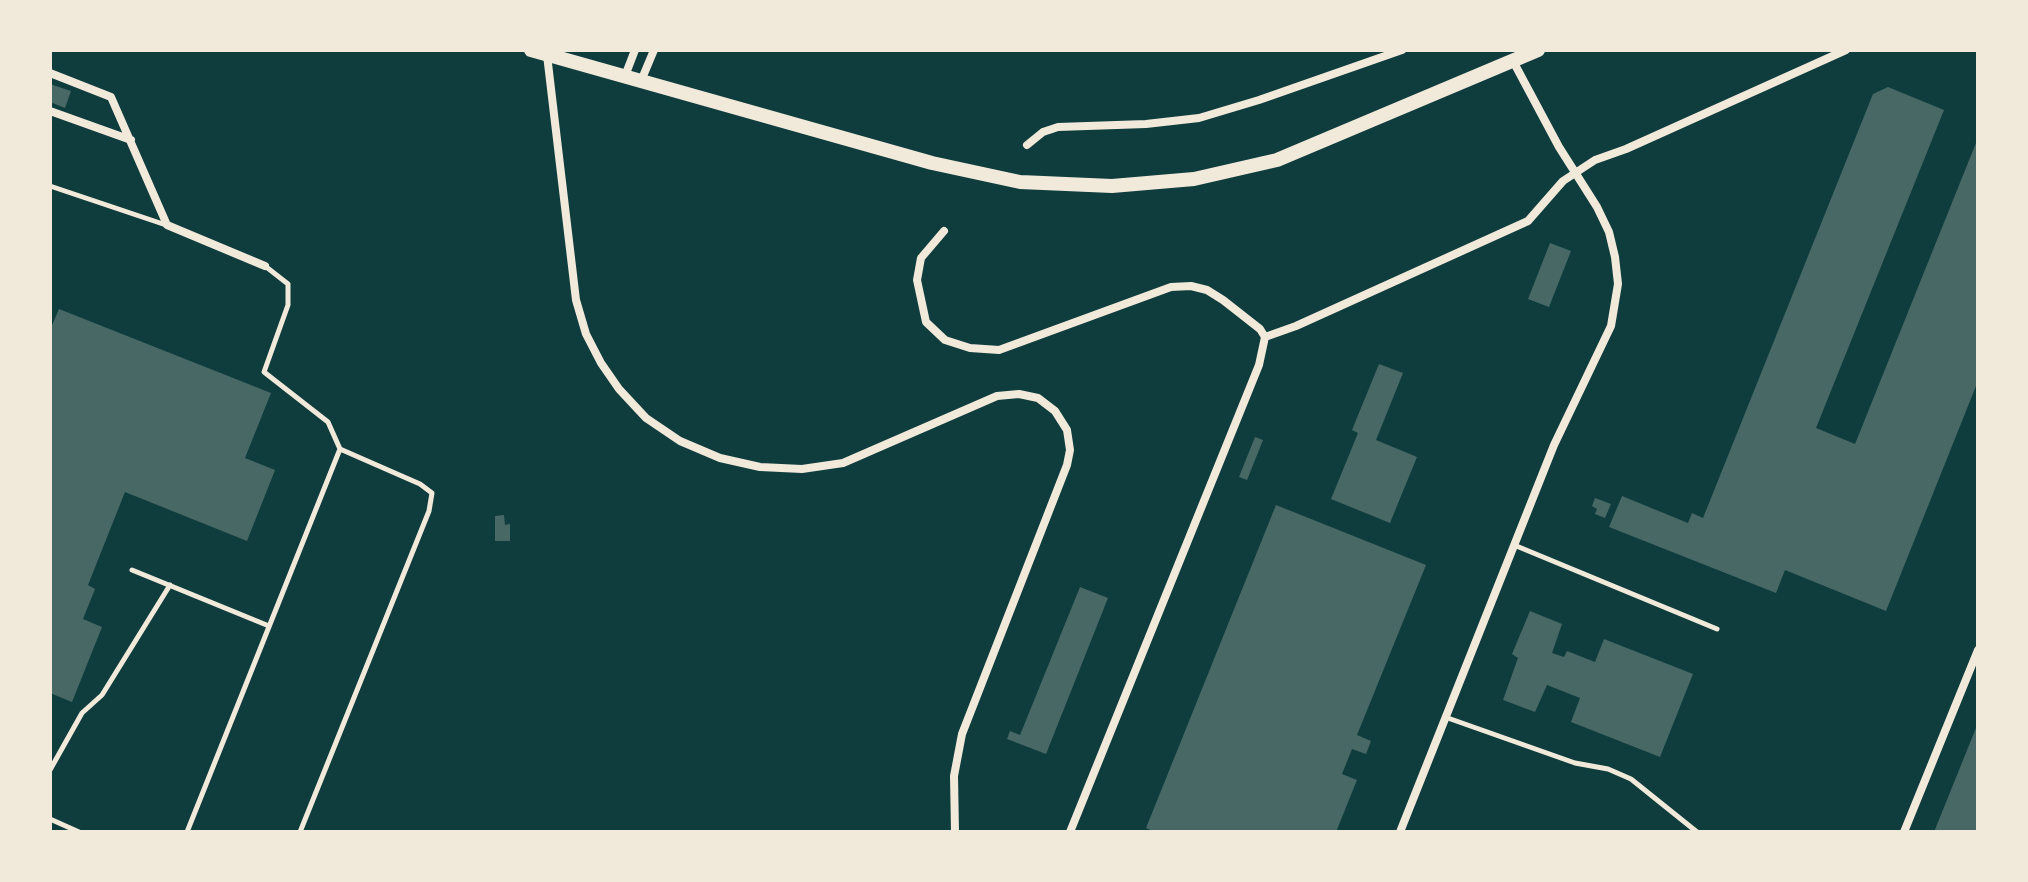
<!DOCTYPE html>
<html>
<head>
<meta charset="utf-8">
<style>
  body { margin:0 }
  #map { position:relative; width:2028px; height:882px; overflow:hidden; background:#0f3d3e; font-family:Helvetica,sans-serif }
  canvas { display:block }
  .frame { position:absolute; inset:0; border:52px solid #f1e9da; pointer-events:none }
</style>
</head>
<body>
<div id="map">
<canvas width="2028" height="882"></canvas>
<div class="frame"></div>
</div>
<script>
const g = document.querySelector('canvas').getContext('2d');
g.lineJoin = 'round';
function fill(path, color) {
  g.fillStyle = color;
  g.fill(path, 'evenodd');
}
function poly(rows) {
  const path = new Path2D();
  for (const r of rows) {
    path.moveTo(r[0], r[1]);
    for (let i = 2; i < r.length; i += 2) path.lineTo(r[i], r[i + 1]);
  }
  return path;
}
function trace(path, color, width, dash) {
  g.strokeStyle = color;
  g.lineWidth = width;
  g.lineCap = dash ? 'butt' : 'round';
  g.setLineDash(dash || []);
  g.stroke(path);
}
fill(poly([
  [50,84,71,91,65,108,50,102],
  [1888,87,1944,110,1816,428,1855,444,1978,138,1978,381,1886,611,1785,570,1776,593,1609,527,1622,496,1688,523,1692,513,1703,518,1873,94],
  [1550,243,1571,251,1549,307,1528,299],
  [59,309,271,393,245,458,275,470,247,541,125,492,88,585,95,589,83,619,102,627,72,702,50,693,50,330],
  [1379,364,1403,373,1376,440,1417,457,1390,523,1331,499,1358,433,1352,430],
  [1255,437,1263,440,1247,480,1239,477],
  [1595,498,1611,504,1605,518,1595,514,1597,509,1592,506],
  [1276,505,1426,565,1357,735,1371,741,1366,754,1352,749,1342,774,1357,780,1336,832,1155,832,1146,828],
  [504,515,505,525,510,524,510,541,495,541,495,516],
  [1080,587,1108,598,1046,754,1007,739,1010,731,1020,735],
  [1530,611,1562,624,1552,653,1564,657,1567,651,1595,662,1604,639,1693,674,1660,757,1571,722,1580,698,1547,685,1535,712,1503,700,1518,658,1512,654],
  [1978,723,1978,832,1934,832]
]), '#486865');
trace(poly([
  [50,186,166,225],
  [1514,545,1717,629],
  [132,570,269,626],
  [1445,717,1575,763,1608,769,1631,779,1697,832],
  [50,770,82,713,102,695,170,585],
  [50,819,79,832],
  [187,832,340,449,328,422,264,372,288,305,288,284,265,266],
  [300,832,429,511,432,493,420,484,340,449]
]), '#f1e9da', 5);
trace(poly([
  [547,55,576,300,586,334,601,363,619,389,646,418,680,441,720,458,760,467,802,469,843,463,997,396,1019,394,1038,398,1055,411,1067,430,1070,450,1067,465,962,734,954,776,955,832],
  [50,73,111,97,167,225,265,266],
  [625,76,635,50],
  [641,81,654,50],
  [50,111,131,140],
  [1027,145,1043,132,1058,127,1146,124,1199,118,1259,100,1402,50],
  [944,231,921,258,917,280,926,322,945,340,970,348,999,350,1171,287,1191,286,1207,290,1223,300,1260,329,1265,337,1259,365,1070,832],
  [1265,337,1296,326,1528,221,1563,181,1595,160,1626,149,1846,50],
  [1400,832,1554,445,1611,326,1618,284,1615,257,1609,232,1597,207,1559,147,1513,61],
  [1904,832,1978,650]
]), '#f1e9da', 8);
trace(poly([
  [531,50,932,163,1020,182,1112,186,1194,179,1277,160,1538,50]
]), '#f1e9da', 14);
</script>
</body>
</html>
